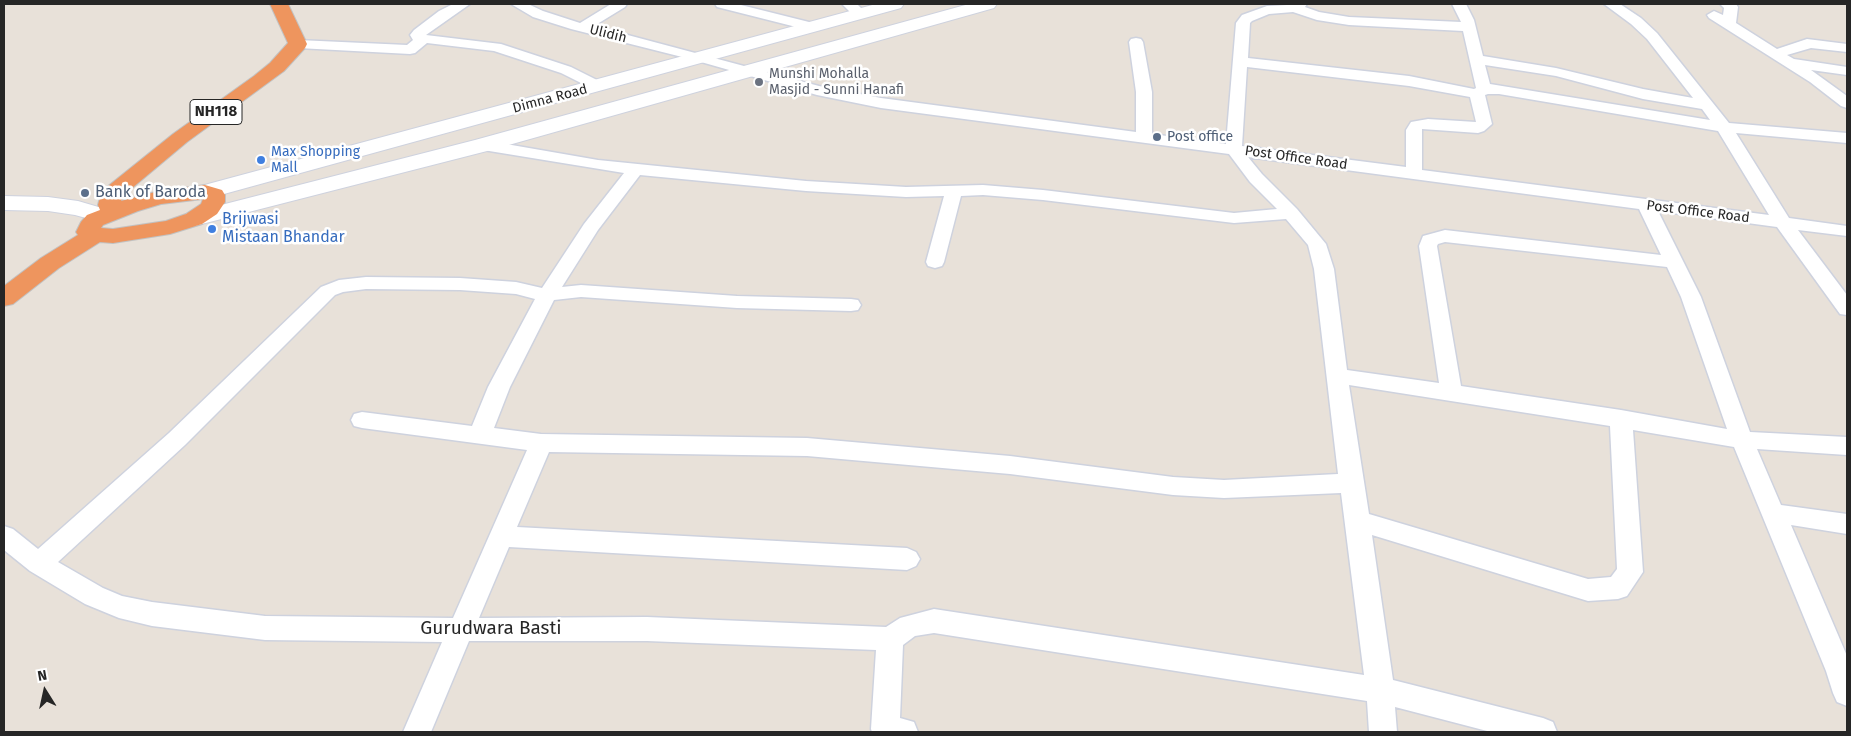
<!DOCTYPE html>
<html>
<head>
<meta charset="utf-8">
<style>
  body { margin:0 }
  #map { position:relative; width:1851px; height:736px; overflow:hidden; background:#e8e1d9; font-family:"Fira Sans",sans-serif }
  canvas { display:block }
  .frame { position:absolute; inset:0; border:5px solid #262626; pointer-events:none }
  .north { position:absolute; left:20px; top:666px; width:50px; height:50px; -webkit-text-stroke:4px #fff; paint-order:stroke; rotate:350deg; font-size:14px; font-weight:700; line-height:20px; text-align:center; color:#262626 }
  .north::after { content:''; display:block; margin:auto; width:18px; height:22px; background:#262626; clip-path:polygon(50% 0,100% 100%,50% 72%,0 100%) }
</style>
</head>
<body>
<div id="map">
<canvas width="1851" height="736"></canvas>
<div class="frame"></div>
<div class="north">N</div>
</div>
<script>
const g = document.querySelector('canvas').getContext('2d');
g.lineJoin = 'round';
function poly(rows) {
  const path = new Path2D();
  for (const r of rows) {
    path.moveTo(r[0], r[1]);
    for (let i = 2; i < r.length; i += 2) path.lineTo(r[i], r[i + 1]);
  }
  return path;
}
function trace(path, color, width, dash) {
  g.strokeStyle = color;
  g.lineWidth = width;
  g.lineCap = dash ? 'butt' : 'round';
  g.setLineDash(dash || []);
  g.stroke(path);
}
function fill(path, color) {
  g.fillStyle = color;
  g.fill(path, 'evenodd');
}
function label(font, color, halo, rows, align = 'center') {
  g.font = font + ' "Fira Sans",sans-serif';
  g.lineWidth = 5;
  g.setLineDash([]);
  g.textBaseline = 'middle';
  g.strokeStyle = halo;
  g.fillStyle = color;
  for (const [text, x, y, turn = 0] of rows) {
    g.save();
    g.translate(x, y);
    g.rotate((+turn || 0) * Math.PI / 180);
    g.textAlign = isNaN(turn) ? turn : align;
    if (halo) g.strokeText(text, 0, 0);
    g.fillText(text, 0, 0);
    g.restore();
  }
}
const street = poly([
  [453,4,470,4,426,35,501,44,571,67,603,83,606,86,603,89,593,89,561,73,494,51,427,43,415,53,410,54,298,48,293,47,291,44,293,41,298,40,407,45,413,40,410,35,414,30,439,11,453,4],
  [511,4,528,4,543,11,580,23,611,4,627,4,625,7,594,26,819,86,881,98,1136,132,1136,92,1129,42,1131,39,1136,38,1141,39,1143,42,1152,92,1152,134,1226,144,1236,23,1242,15,1267,6,1307,4,1305,7,1319,12,1349,17,1461,22,1452,4,1466,4,1474,20,1483,56,1556,68,1643,89,1693,98,1647,39,1631,24,1604,4,1620,4,1641,18,1657,33,1729,123,1847,133,1847,143,1736,133,1789,218,1847,226,1847,236,1798,230,1847,295,1847,315,1840,314,1777,227,1658,211,1701,297,1750,432,1847,437,1847,455,1757,449,1781,505,1847,514,1847,534,1791,525,1847,656,1847,706,1837,702,1833,693,1826,671,1734,447,1633,430,1643,572,1627,596,1618,599,1588,601,1372,535,1393,680,1543,718,1553,722,1557,732,1491,732,1395,707,1397,732,1369,732,1367,701,934,633,915,636,903,645,900,718,914,722,918,732,872,732,871,729,876,650,647,641,469,641,431,732,403,732,442,642,265,640,152,626,119,618,85,604,30,571,4,550,4,526,13,529,38,549,169,433,321,287,339,280,366,277,460,278,516,282,542,288,584,224,624,173,483,150,477,148,475,145,477,142,483,140,598,160,806,181,906,187,983,185,1043,190,1234,213,1277,209,1250,182,1229,154,881,108,817,95,694,60,571,29,533,17,511,4],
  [1293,12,1317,20,1349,25,1463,31,1476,88,1474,89,1409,76,1248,58,1250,23,1252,21,1269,14,1293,12],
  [1485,65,1556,76,1643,99,1702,109,1710,120,1490,84,1485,65],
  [1247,67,1409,86,1470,97,1476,122,1428,119,1411,122,1406,130,1406,167,1242,146,1247,67],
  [1488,94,1499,94,1718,131,1769,215,1422,170,1422,129,1478,133,1484,131,1492,124,1485,95,1488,94],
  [1248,157,1639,209,1661,255,1445,230,1423,236,1419,246,1439,383,1347,370,1334,269,1326,244,1297,209,1262,174,1248,157],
  [640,175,806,191,906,197,944,196,926,262,928,266,935,268,942,266,944,262,961,196,983,195,1043,200,1234,223,1286,219,1308,245,1314,269,1338,474,1224,480,1173,477,1010,456,807,438,541,434,494,428,510,387,554,300,581,297,737,308,851,311,858,310,861,305,858,300,851,299,737,296,581,285,562,287,598,230,640,175],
  [1445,242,1667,267,1681,297,1727,429,1621,410,1461,386,1437,246,1438,244,1445,242],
  [366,289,460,290,516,294,535,299,488,387,472,426,362,412,354,414,351,420,354,426,362,428,527,450,453,618,265,616,152,602,122,596,103,588,58,562,185,445,335,295,343,292,366,289],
  [1349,385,1610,426,1617,569,1611,577,1588,579,1369,514,1349,385],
  [549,452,807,456,1010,474,1173,495,1224,498,1341,493,1364,675,934,609,900,618,886,627,647,617,479,618,509,547,907,570,916,566,920,559,916,552,907,548,517,527,549,452],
  [715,4,737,4,817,24,819,27,812,31,717,7,715,4],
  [842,4,857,4,866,13,864,16,854,16,842,4],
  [1720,4,1736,4,1738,7,1736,23,1777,49,1807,39,1847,44,1847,52,1811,48,1787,55,1794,59,1847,67,1847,75,1811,70,1847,96,1847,108,1841,106,1810,82,1709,18,1707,15,1714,11,1723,15,1724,8,1720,4]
]);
const secondary = poly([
  [876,4,904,4,901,8,213,197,205,199,197,197,194,192,197,187,876,4],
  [969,4,997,4,994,8,491,150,194,226,186,224,182,219,186,214,475,140,969,4],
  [4,196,48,197,78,201,112,211,116,216,112,221,104,223,75,215,48,211,4,210,4,196]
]);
const highway = poly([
  [270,4,288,4,307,44,305,48,284,71,187,142,138,183,124,195,121,201,159,191,205,185,222,190,225,195,225,202,217,214,202,224,170,234,113,243,100,242,59,268,13,304,4,306,4,286,41,258,78,235,76,232,81,222,87,215,100,210,98,205,99,201,107,187,173,134,254,76,270,63,288,43,270,4],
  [203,199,201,204,186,214,166,221,113,229,101,228,103,225,138,211,161,204,203,199]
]);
trace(street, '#ced2de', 3);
trace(secondary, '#ced2de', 2);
trace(highway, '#c2c2c2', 2);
fill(street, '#fff');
fill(secondary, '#fff');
fill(highway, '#ee955e');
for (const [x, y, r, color] of [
  [759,82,5,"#6b7280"],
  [1157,137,5,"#5c6f8a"],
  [261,160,5,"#3f7fe0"],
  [85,193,5,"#5c6f8a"],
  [212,229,5,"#3f7fe0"]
]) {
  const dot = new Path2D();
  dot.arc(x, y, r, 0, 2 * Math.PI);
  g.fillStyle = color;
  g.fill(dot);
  trace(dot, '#fff', 2);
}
label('14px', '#262626', '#fff', [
  ["Ulidih",608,34,14],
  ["Dimna Road",550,99,-15],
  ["Post Office Road",1296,158,8],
  ["Post Office Road",1698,212,7]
]);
label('14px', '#5b616d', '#fff', [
  ["Munshi Mohalla",769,74],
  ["Masjid - Sunni Hanafi",769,90]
], 'left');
label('14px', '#4e5e75', '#fff', [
  ["Post office",1167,137]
], 'left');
label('14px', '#366cbe', '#fff', [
  ["Max Shopping",271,152],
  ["Mall",271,168]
], 'left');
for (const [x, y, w] of [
  [216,112,52]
]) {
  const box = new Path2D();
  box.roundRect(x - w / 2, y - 12.5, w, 25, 4);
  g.fillStyle = '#fff';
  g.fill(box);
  trace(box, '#262626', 1);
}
label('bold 15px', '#262626', null, [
  ["NH118",216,112]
]);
label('16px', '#4e5e75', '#fff', [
  ["Bank of Baroda",95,193]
], 'left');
label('16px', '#366cbe', '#fff', [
  ["Brijwasi",222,220],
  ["Mistaan Bhandar",222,238]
], 'left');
label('19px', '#262626', '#fff', [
  ["Gurudwara Basti",491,629]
]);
</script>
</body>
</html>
